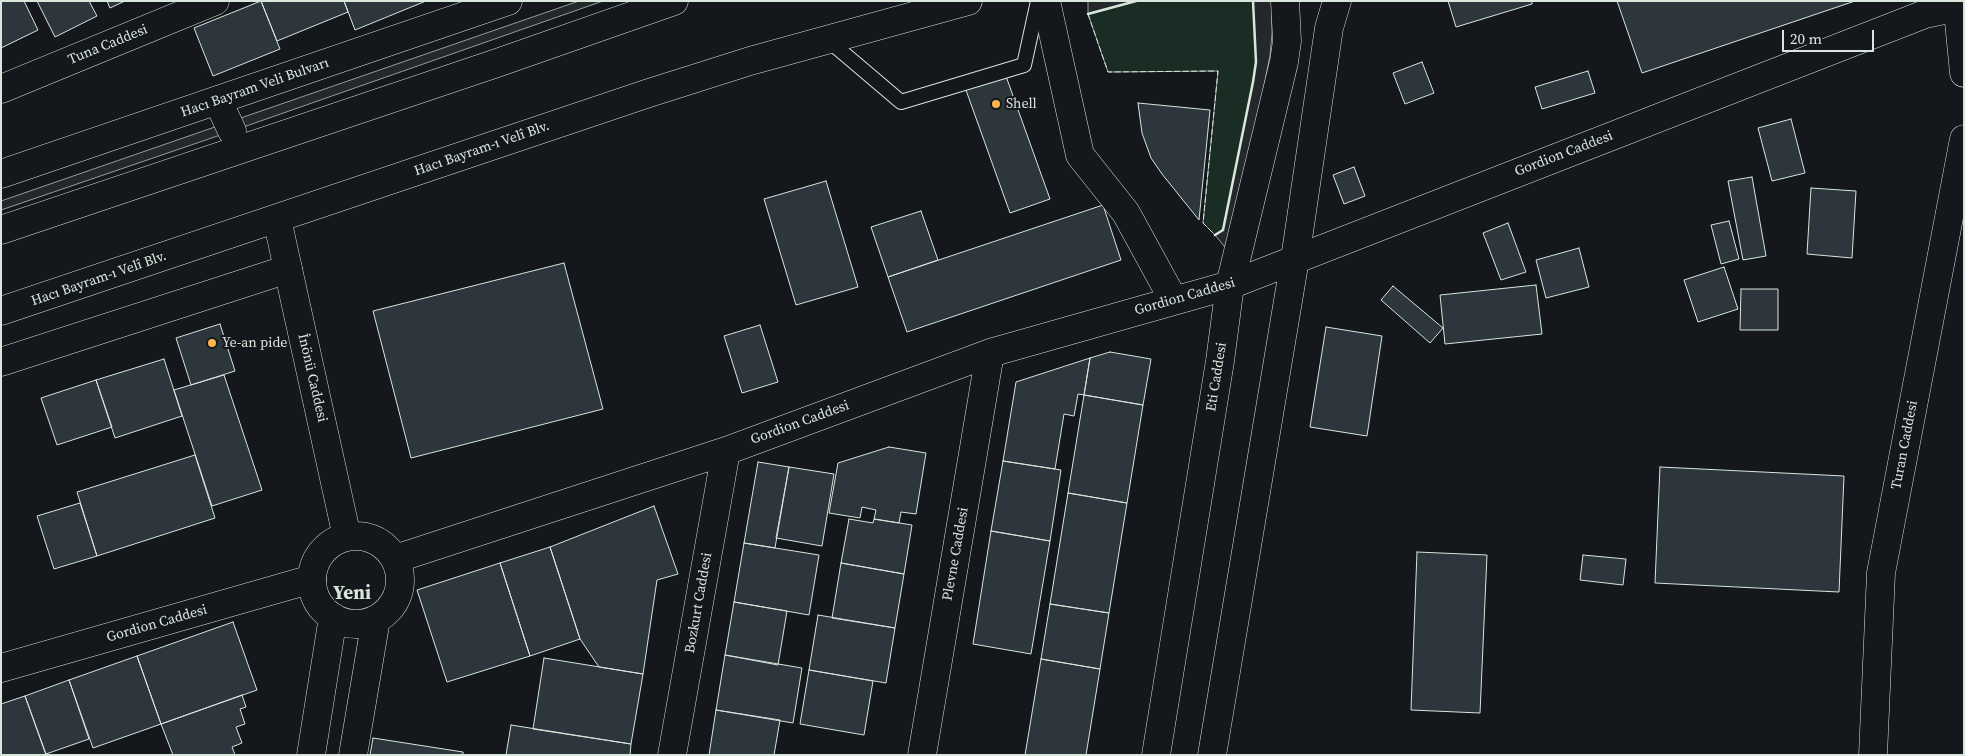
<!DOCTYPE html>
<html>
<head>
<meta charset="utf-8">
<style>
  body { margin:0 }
  #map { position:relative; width:1965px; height:756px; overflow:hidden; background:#14181c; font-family:"Source Serif 4",serif }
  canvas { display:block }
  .frame { position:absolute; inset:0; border:2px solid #d8e6dc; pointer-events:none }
  .scale { position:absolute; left:1782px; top:30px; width:92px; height:22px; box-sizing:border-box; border:2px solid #d8e6dc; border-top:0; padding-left:6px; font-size:15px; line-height:18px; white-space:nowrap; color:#d8e6dc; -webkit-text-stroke:4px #14181c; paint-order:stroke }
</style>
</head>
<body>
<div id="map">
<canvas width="1965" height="756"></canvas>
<div class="frame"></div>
<div class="scale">20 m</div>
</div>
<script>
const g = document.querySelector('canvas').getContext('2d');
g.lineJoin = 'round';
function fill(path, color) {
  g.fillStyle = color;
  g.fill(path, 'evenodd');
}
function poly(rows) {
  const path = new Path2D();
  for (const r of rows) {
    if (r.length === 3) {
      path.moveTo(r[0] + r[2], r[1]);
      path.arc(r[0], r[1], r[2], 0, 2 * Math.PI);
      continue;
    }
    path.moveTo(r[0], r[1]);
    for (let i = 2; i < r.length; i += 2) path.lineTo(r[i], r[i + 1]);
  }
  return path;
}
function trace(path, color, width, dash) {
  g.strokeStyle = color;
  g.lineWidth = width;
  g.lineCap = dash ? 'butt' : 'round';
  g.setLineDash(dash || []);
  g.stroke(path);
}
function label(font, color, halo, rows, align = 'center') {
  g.font = font + ' "Source Serif 4",serif';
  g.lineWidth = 4;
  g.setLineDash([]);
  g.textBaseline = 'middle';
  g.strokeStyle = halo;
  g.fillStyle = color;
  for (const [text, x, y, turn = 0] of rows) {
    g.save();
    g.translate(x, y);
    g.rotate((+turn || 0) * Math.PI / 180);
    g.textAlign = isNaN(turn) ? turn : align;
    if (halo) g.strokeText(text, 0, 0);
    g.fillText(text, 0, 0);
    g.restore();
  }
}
const green = poly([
  [1136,1,1253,1,1256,62,1253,82,1223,230,1215,235,1203,223,1218,71,1108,72,1088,14,1136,1]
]);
fill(green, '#1a2d24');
trace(green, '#939e99', 1);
const parking = poly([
  [579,1,603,1,232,131,1,210,1,201,579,1],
  [1088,1,1136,1,1088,14,1088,1],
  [1253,1,1272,1,1272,34,1270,55,1260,107,1228,244,1224,246,1215,235,1223,229,1253,82,1256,62,1253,1]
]);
fill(parking, '#24282b');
trace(parking, '#939e99', 1);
const building = poly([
  [1,1,24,1,38,30,1,48,1,1],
  [37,1,89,1,97,16,55,37,37,1],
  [107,1,125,1,110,8,107,1],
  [261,1,344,1,348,12,277,41,261,1],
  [261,1,280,49,213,76,194,28,261,1],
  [344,1,426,1,355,30,344,1],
  [1448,1,1532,1,1532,4,1456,27,1448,1],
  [1617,1,1855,1,1642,73,1617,1],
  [1422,62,1434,93,1405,104,1393,73,1422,62],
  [1002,65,1050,199,1010,213,962,79,1002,65],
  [1588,71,1595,93,1542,109,1535,87,1588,71],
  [1138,103,1210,110,1199,220,1162,174,1151,158,1142,133,1138,103],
  [1791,119,1805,173,1772,181,1758,128,1791,119],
  [1354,167,1365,196,1344,204,1333,175,1354,167],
  [1752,177,1766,256,1743,260,1728,181,1752,177],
  [826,181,858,287,796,305,764,199,826,181],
  [1811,188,1856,191,1852,258,1807,254,1811,188],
  [1103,205,1121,260,907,332,888,277,1103,205],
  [921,211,938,260,888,277,871,227,921,211],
  [1729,221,1739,259,1721,264,1711,225,1729,221],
  [1508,223,1526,272,1501,280,1483,233,1508,223],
  [1579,248,1589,287,1546,298,1536,260,1579,248],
  [564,263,603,409,411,458,373,311,564,263],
  [1724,267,1738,309,1698,322,1684,280,1724,267],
  [1536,285,1542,334,1445,344,1440,295,1536,285],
  [1393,286,1443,328,1430,343,1381,300,1393,286],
  [1741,289,1778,289,1778,330,1740,330,1741,289],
  [220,324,235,371,191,385,176,338,220,324],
  [760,325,778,382,742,393,724,336,760,325],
  [1326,327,1382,336,1367,436,1310,427,1326,327],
  [1110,352,1151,359,1143,405,1084,395,1090,358,1110,352],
  [1090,358,1084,395,1078,394,1074,416,1064,414,1055,469,1003,461,1016,382,1090,358],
  [164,359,182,416,115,438,96,380,164,359],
  [224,375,262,490,212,506,174,390,224,375],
  [96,380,112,427,57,445,41,398,96,380],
  [1084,395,1143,405,1127,503,1068,493,1084,395],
  [889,447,926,453,916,514,901,512,899,523,874,519,876,510,862,507,860,518,829,513,838,463,889,447],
  [195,455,215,518,97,556,77,492,195,455],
  [1003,461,1061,470,1050,541,991,531,1003,461],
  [758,462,789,467,775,548,744,543,758,462],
  [789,467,834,474,822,546,776,538,789,467],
  [1660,467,1844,476,1839,592,1655,583,1660,467],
  [1068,493,1127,503,1109,613,1050,604,1068,493],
  [80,503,97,556,54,569,37,516,80,503],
  [654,506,678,574,657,580,643,674,599,667,580,639,550,547,654,506],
  [849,519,873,523,874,519,912,525,904,574,841,563,849,519],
  [991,531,1050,541,1031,654,973,644,991,531],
  [744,543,819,555,809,615,734,602,744,543],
  [550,547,580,639,530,656,500,563,550,547],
  [1417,552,1487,555,1480,713,1411,710,1417,552],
  [1583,555,1626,559,1623,585,1580,580,1583,555],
  [500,563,530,656,447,682,417,590,500,563],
  [841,563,904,574,895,628,832,618,841,563],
  [734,602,787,611,778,665,725,655,734,602],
  [1050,604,1109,613,1100,669,1041,659,1050,604],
  [818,615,895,628,886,683,809,670,818,615],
  [233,622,257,690,161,724,137,656,233,622],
  [725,655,802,668,793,723,716,710,725,655],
  [137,656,161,724,93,748,69,680,137,656],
  [544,658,643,674,631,744,533,729,544,658],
  [1041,659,1100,669,1086,755,1025,755,1041,659],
  [809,670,873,681,864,735,800,724,809,670],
  [69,680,89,739,46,754,25,696,69,680],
  [242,695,246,707,240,709,245,724,236,727,242,743,232,747,235,755,173,755,161,724,242,695],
  [25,696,46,755,1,755,1,704,25,696],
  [716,710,780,720,774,755,709,755,716,710],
  [511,725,631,744,630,755,506,755,511,725],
  [373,738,463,752,463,755,370,755,373,738]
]);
fill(building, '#2c363c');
trace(building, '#d8e6dc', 1);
const lane = poly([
  [828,40,901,102,1024,65,1038,1]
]);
const street = poly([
  [1046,1,1080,155,1126,213,1174,301],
  [1957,1,1964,73],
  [218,101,232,131],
  [1,174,508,1],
  [1,362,288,269],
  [395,559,726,451,990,353,1230,285,1925,14,1964,6],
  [1,668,312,579],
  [672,755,726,451],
  [922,755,990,353],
  [1873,755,1881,573,1964,139]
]);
const secondary = poly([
  [1,89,215,1],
  [277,219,347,537],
  [356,580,44],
  [311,755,333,617],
  [353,755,376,619],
  [1156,755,1220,361,1230,285,1284,62,1287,41,1285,1],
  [1212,755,1295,259,1329,28,1337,1]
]);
const highway = poly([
  [1,230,497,63,674,1],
  [1,311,649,93,750,61,968,1]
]);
trace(lane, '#d8e6dc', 16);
trace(street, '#d8e6dc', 29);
trace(secondary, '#d8e6dc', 29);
trace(highway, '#d8e6dc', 29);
trace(lane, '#14181c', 14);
trace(street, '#14181c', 28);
trace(secondary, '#14181c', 28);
trace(highway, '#14181c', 28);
trace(poly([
  [1088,14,1108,72,1218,71,1203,223,1215,235]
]), '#d8e6dc', 1, [6, 2.5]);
trace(poly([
  [1088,14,1136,1],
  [1215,235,1223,230,1253,82,1256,62,1253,1]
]), '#d8e6dc', 2.5);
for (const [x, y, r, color] of [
  [996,104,5,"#ffb74d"],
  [212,343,5,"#ffb74d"]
]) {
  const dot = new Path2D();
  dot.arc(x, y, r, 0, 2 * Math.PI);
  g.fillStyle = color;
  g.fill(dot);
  trace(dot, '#14181c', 2);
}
label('14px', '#d8e6dc', '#14181c', [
  ["Tuna Caddesi",108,45,-22],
  ["Hacı Bayram Veli Bulvarı",255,88,-19],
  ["Hacı Bayram-ı Velî Blv.",482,149,-19],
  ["Gordion Caddesi",1564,154,-21],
  ["Hacı Bayram-ı Velî Blv.",99,279,-19],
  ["Gordion Caddesi",1185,297,-16],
  ["Eti Caddesi",1217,377,-81],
  ["İnönü Caddesi",312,378,77],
  ["Gordion Caddesi",800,423,-20],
  ["Turan Caddesi",1905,445,-79],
  ["Plevne Caddesi",956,554,-80],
  ["Bozkurt Caddesi",699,603,-80],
  ["Gordion Caddesi",157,624,-16]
]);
label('14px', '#d8e6dc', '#14181c', [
  ["Shell",1006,104],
  ["Ye-an pide",222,343]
], 'left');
label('bold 19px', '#d8e6dc', '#14181c', [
  ["Yeni",352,594]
]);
</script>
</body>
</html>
